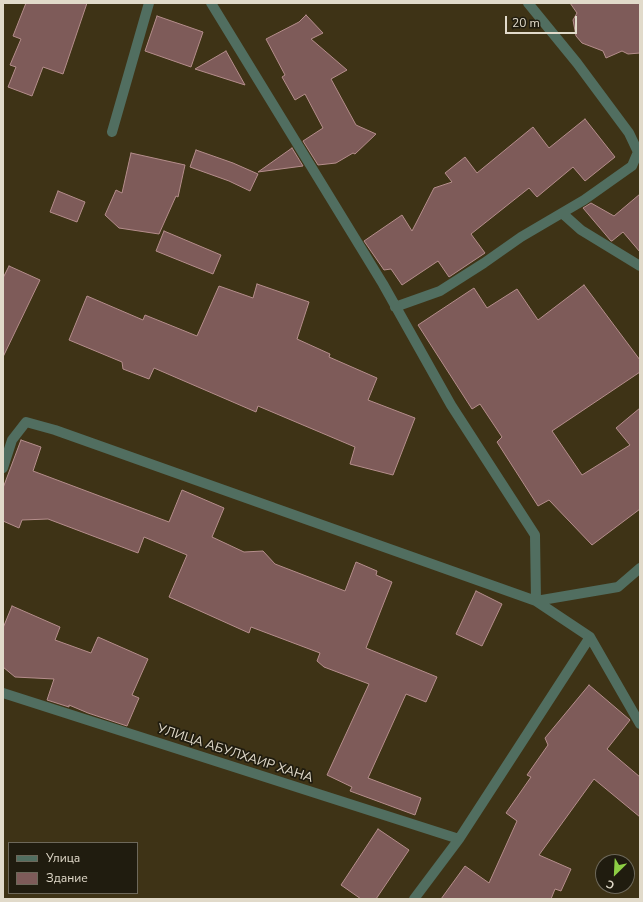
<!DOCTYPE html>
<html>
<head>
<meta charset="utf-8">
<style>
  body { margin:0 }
  #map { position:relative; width:643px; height:902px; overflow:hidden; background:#3e3316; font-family:"Nunito Sans",sans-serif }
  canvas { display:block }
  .frame { position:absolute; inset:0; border:4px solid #e1daca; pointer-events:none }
  .legend { position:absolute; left:8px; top:842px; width:130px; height:52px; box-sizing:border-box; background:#201c0f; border:1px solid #6d685a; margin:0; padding:5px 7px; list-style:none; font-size:12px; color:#e1daca }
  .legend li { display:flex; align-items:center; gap:8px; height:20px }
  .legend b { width:20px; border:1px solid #6d685a }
  .north { position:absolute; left:595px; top:854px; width:40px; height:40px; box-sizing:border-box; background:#201c0f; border:1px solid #6d685a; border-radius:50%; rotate:204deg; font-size:11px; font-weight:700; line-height:16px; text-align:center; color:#e1daca }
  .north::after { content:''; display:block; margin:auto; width:14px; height:18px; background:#8dce44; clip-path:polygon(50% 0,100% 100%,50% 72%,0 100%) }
  .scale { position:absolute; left:505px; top:16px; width:72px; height:18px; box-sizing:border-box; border:2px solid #e1daca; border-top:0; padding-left:5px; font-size:12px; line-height:14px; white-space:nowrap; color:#e1daca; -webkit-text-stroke:3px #201c0f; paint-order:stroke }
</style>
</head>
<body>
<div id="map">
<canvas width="643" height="902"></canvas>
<div class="frame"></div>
<ul class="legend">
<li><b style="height:5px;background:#516e60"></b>Улица</li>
<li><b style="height:11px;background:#7e5b59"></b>Здание</li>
</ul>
<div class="north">С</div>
<div class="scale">20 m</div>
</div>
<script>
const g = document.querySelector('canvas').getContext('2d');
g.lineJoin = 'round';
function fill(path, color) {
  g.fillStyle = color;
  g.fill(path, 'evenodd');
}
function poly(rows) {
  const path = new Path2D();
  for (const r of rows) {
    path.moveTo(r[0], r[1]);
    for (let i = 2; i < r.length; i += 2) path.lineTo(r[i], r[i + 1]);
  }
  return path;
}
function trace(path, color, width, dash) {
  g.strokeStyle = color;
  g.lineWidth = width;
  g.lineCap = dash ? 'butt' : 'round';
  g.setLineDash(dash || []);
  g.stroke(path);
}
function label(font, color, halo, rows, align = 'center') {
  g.font = font + ' "Nunito Sans",sans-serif';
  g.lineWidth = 3.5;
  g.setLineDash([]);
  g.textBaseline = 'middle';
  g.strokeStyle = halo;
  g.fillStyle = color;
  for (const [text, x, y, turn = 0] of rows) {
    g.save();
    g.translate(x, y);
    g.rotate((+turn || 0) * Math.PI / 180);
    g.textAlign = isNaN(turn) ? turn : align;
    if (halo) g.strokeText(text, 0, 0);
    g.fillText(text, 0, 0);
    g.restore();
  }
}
const building = poly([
  [26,3,87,3,63,74,43,67,32,96,8,87,16,67,10,65,21,39,13,36,26,3],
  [570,3,640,3,640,53,628,54,622,51,606,58,603,51,582,43,576,36,573,20,577,13,570,3],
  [306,15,323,33,311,39,347,70,331,79,356,125,376,134,355,154,353,153,336,163,318,165,303,141,323,128,305,94,295,100,282,77,285,75,266,39,299,22,306,15],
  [157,16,203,32,191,67,145,51,157,16],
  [226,51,245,85,195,69,226,51],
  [585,119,615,157,585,181,573,167,537,197,529,188,471,234,485,253,449,277,438,261,402,285,391,269,384,270,364,241,402,215,412,231,434,188,452,182,445,173,465,157,477,173,533,127,549,148,585,119],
  [292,148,303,166,258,172,292,148],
  [196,150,233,163,258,174,250,191,229,181,190,167,196,150],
  [131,153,185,165,178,197,176,196,159,234,119,228,105,215,116,190,122,193,131,153],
  [58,191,85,202,77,222,50,212,58,191],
  [640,194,640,252,623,232,612,241,611,241,583,208,591,203,614,216,640,194],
  [164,231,221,255,213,274,156,251,164,231],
  [9,266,40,280,3,357,3,278,9,266],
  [257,284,309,302,297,339,330,354,329,357,377,378,368,400,415,418,393,475,350,464,355,447,258,406,256,412,154,368,149,379,123,369,122,362,69,340,87,296,143,320,145,315,197,336,219,286,253,298,257,284],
  [584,285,640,360,640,372,552,431,582,475,630,445,616,428,640,408,640,509,592,545,549,500,538,506,497,442,502,437,480,404,472,409,418,325,474,288,487,308,517,289,538,320,584,285],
  [21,440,41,447,33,471,169,522,182,490,224,508,212,537,244,552,263,551,275,564,345,591,356,562,377,571,376,575,392,582,366,648,437,677,426,702,406,694,368,778,421,798,415,815,350,791,352,787,327,775,369,684,324,667,317,661,320,653,251,627,249,633,169,597,187,555,144,537,138,553,48,519,22,520,19,528,3,521,3,488,21,440],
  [476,591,502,604,482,646,456,634,476,591],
  [12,606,60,627,55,640,91,653,98,637,148,659,132,695,139,698,127,726,88,713,69,705,69,707,47,700,54,679,15,677,3,667,3,628,12,606],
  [589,685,630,720,607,749,640,777,640,817,594,779,539,855,571,869,561,891,555,889,551,899,441,899,465,866,489,883,517,821,506,813,531,777,527,775,548,745,545,738,589,685],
  [378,829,409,850,376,899,361,899,341,885,378,829]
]);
fill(building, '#7e5b59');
trace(building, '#b58e8c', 1);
trace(poly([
  [211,3,383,284,451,405,535,535,536,601,590,637,640,724],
  [112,132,149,3],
  [562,213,581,230,640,266],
  [395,307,440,291,484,263,521,237,584,200,632,166,638,152,629,133,577,63,528,3],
  [3,468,12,440,26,422,55,430,536,601,618,587,640,568],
  [3,693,459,839],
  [414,899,459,839,590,637]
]), '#516e60', 10);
label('13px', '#e1daca', '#201c0f', [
  ["УЛИЦА АБУЛХАИР ХАНА",235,754,18]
]);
</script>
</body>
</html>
